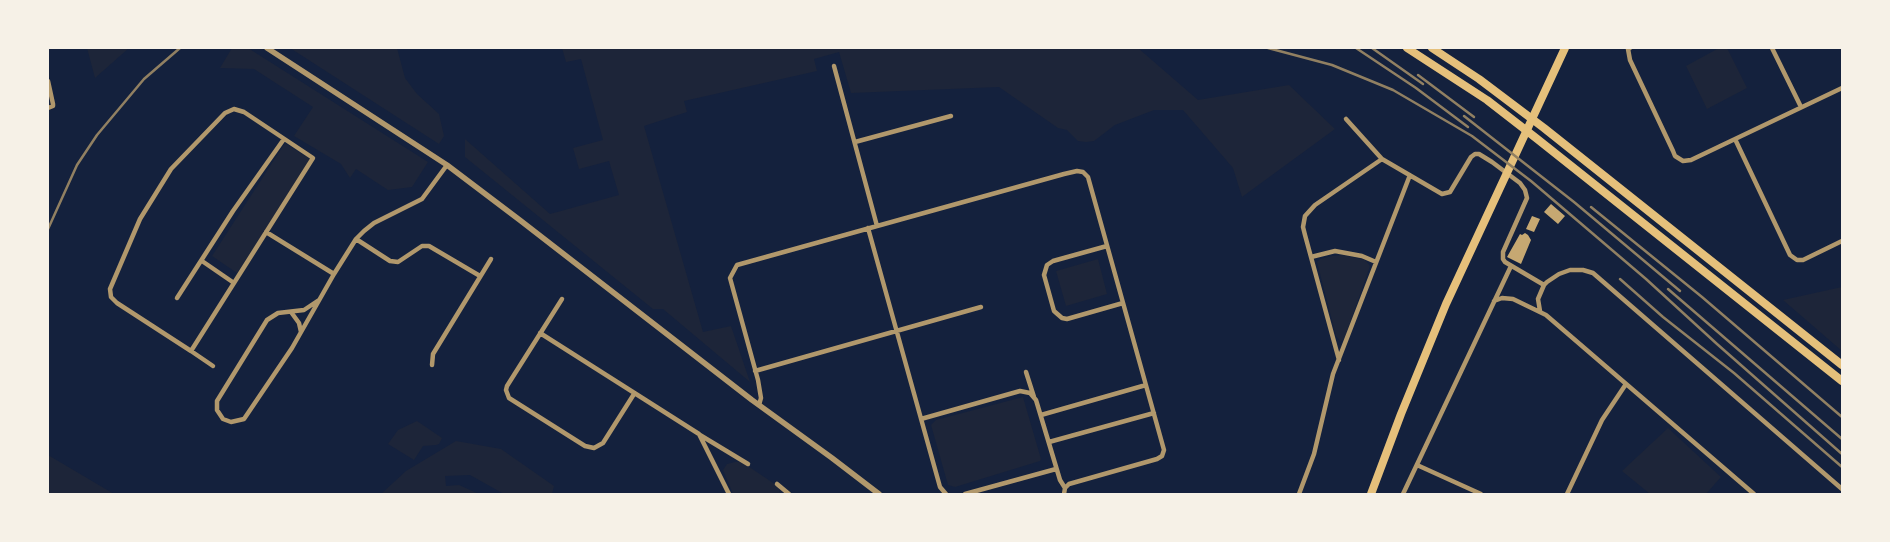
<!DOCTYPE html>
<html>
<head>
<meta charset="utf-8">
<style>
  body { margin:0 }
  #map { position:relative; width:1890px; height:542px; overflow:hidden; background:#14213d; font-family:Literata,serif }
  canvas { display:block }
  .frame { position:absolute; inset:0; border:49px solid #f6f1e7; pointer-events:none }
</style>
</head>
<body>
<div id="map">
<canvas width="1890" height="542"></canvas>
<div class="frame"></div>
</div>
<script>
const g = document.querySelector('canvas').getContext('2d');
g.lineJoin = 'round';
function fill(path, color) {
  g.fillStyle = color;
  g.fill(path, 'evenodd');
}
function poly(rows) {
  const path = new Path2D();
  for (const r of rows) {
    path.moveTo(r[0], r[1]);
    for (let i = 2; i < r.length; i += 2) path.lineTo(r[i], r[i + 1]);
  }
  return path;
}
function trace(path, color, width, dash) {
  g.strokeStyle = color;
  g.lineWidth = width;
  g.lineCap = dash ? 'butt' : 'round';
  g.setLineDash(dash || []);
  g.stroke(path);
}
fill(poly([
  [87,48,129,48,95,78],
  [232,48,248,48,428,162,412,187,388,190,356,169,350,178,341,164,294,136,313,107,254,69,220,68],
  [290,48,397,48,405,78,417,94,439,114,444,136,439,144],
  [562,48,1138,48,1198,100,1289,85,1335,129,1242,197,1233,168,1183,110,1154,110,1115,125,1094,141,1086,142,1078,141,1067,130,1058,128,999,87,851,93,839,52,814,59,817,71,684,101,687,112,644,126,703,332,731,326,750,382,663,309,653,309,465,157,465,139,550,214,619,195,609,161,579,169,573,148,603,140,581,59,566,62],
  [1719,48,1727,48,1747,88,1707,109,1686,66],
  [285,143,311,160,237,273,212,256],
  [1343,255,1365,260,1370,266,1344,340,1340,341,1336,336,1317,262,1320,259,1332,256],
  [1098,259,1107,294,1066,306,1056,271],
  [1842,287,1842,351,1783,300],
  [1023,397,1041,459,1040,461,955,487,948,485,931,425,936,420],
  [417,421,442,438,439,444,436,445,423,446,414,460,388,444,398,430],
  [1668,428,1721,477,1706,494,1650,494,1622,471],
  [456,441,501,449,554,486,552,494,504,494,470,475,445,476,446,486,459,485,479,494,381,494,406,471],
  [48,455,114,494,48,494],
  [735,462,742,462,779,487,780,494,733,494,723,470,727,464]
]), '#1d2539');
fill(poly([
  [1551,204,1565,216,1558,224,1544,212],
  [1532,216,1540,219,1534,232,1526,229],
  [1525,233,1528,235,1531,240,1521,264,1507,257,1520,234,1522,235]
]), '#c6a872');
trace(poly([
  [1630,48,1628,49,1630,60,1673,151,1675,156,1683,161,1691,160,1842,88],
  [1772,48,1801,107],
  [834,66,877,226],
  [48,81,53,104,53,106,48,108],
  [234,109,244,112,313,158,191,351,117,303,111,297,110,289,140,219,171,169,225,113,234,109],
  [1346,119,1382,159,1442,194,1450,192,1471,157,1475,154,1479,154,1492,162,1520,183,1525,190,1527,198,1503,252,1503,259,1505,262,1544,285],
  [1735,139,1790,255,1797,260,1803,260,1842,241],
  [855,142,951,116],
  [868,228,940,487,946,494],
  [266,232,334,274],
  [356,239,390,261,398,262,422,246,429,246,480,276],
  [1107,246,1053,261,1047,265,1044,275,1054,311,1062,318,1067,319,1123,303],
  [1311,257,1335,251,1362,256,1376,262],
  [202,261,234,283],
  [177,298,233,211,284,139],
  [562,299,507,386,506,390,509,398,585,446,594,448,603,443,634,394],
  [319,300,304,310,278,313,267,320,217,401,217,410,223,419,231,422,244,419,292,348,334,274,356,239,364,231,374,223,422,199,447,165],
  [1494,301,1502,298,1513,299,1546,315,1754,494],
  [1540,311,1538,299,1544,285,1547,282,1559,274,1570,270,1583,270,1593,273,1842,489],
  [291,312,299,323,301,332],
  [540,333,699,434,729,494],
  [191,351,213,366],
  [1339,360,1305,235,1303,227,1305,216,1315,205,1382,159],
  [432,365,433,354,491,259],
  [755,371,981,307],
  [1026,372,1034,397],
  [759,405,761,398,758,380,730,278,737,265,1064,174,1077,171,1083,172,1088,177,1164,450,1162,456,1157,459,1069,484,1065,488,1064,494],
  [1041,415,1146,385],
  [921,419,1020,391,1030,393,1036,400,1060,480,1065,488],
  [700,435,748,464],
  [1049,442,1154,413],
  [1417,465,1481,494],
  [777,484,789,494],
  [965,494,1056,469],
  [1299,494,1314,454,1333,374,1410,175],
  [1403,494,1511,266],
  [1567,494,1602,420,1626,384]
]), '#b1986c', 4.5);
trace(poly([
  [267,48,447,165,521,221,752,400,832,458,879,494]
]), '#b1986c', 5.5);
trace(poly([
  [1371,494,1401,414,1446,304,1565,48]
]), '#e5c07b', 8);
trace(poly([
  [1407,48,1487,100,1536,138,1842,381],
  [1432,48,1479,79,1544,128,1842,365]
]), '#e5c07b', 8);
trace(poly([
  [1268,48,1332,65,1393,90,1472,136,1531,181,1646,279,1717,344,1842,454],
  [1356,48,1416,88,1468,127],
  [1372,48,1423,84],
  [1418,75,1474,117],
  [1464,116,1574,202,1680,291],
  [1591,207,1702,297,1842,417],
  [48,229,77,165,97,135,144,79,180,48],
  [1620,279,1663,317,1734,373,1842,467],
  [1668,289,1842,439]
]), '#918062', 2.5);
</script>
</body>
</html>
